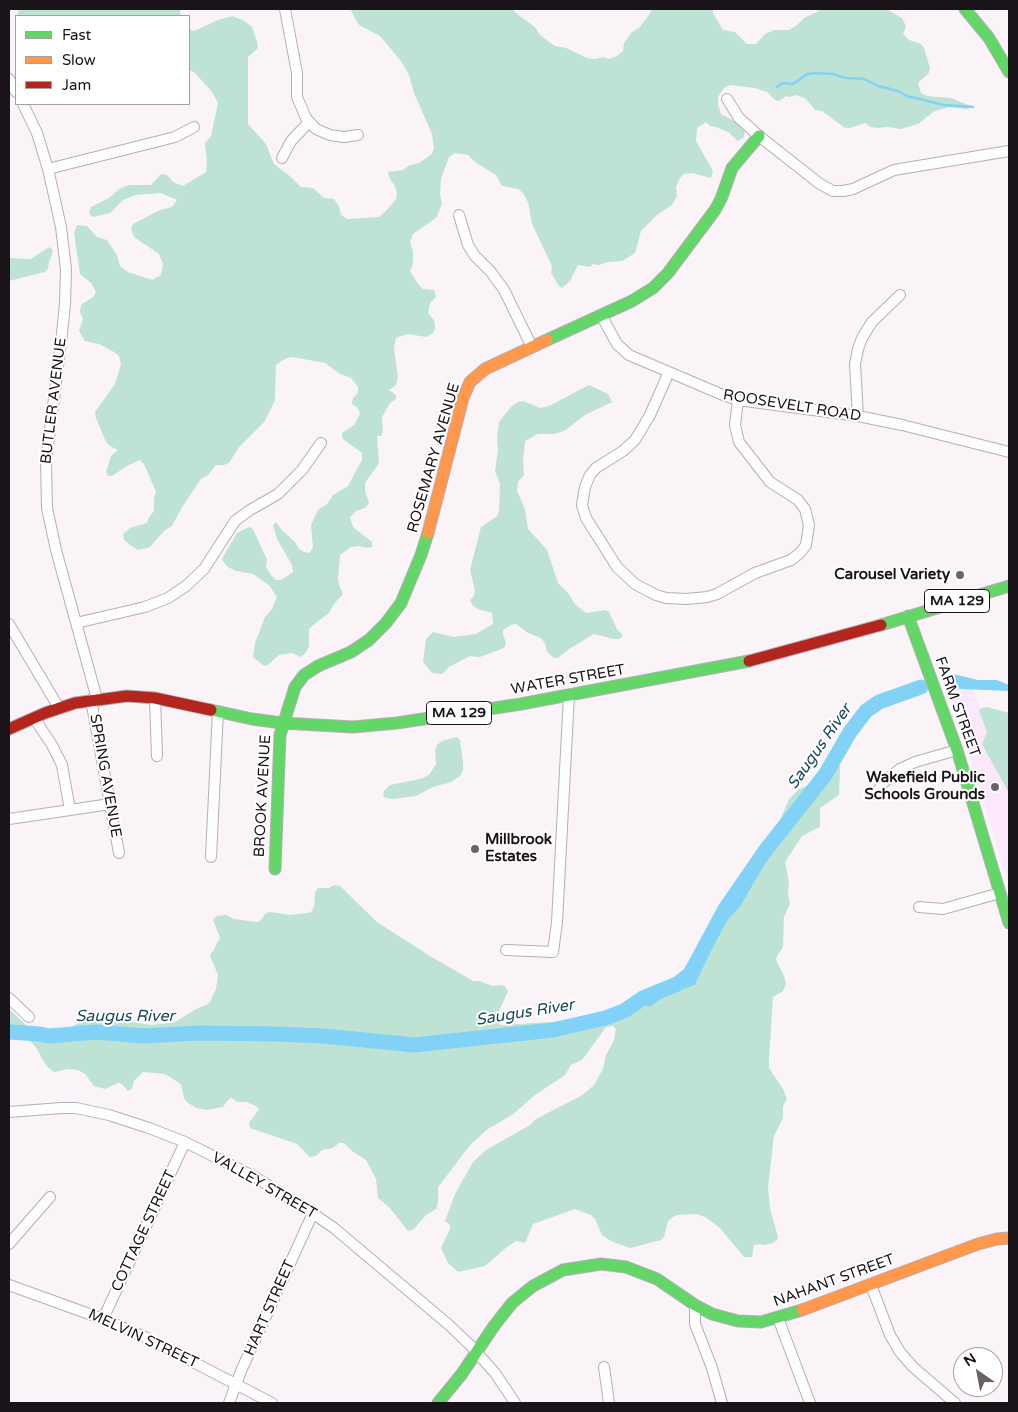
<!DOCTYPE html>
<html>
<head>
<meta charset="utf-8">
<style>
  body { margin:0 }
  #map { position:relative; width:1018px; height:1412px; overflow:hidden; background:#faf4f9; font-family:"Varela Round",sans-serif }
  canvas { display:block }
  .frame { position:absolute; inset:0; border:10px solid #1b131a; pointer-events:none }
  .legend { position:absolute; left:15px; top:15px; width:175px; height:90px; box-sizing:border-box; background:#fff; border:1px solid #a4a1a3; margin:0; padding:6px 9px; list-style:none; font-size:15px; color:#1b131a }
  .legend li { display:flex; align-items:center; gap:10px; height:25px }
  .legend b { width:25px; border:1px solid #a4a1a3 }
  .north { position:absolute; left:953px; top:1347px; width:50px; height:50px; box-sizing:border-box; background:#fff; border:1px solid #a4a1a3; border-radius:50%; rotate:327deg; font-size:14px; font-weight:700; line-height:20px; text-align:center; color:#1b131a }
  .north::after { content:''; display:block; margin:auto; width:18px; height:22px; background:#696268; clip-path:polygon(50% 0,100% 100%,50% 72%,0 100%) }
</style>
</head>
<body>
<div id="map">
<canvas width="1018" height="1412"></canvas>
<div class="frame"></div>
<ul class="legend">
<li><b style="height:6px;background:#63d668"></b>Fast</li>
<li><b style="height:6px;background:#ff974d"></b>Slow</li>
<li><b style="height:6px;background:#b3261e"></b>Jam</li>
</ul>
<div class="north">N</div>
</div>
<script>
const g = document.querySelector('canvas').getContext('2d');
g.lineJoin = 'round';
function fill(path, color) {
  g.fillStyle = color;
  g.fill(path, 'evenodd');
}
function poly(rows) {
  const path = new Path2D();
  for (const r of rows) {
    path.moveTo(r[0], r[1]);
    for (let i = 2; i < r.length; i += 2) path.lineTo(r[i], r[i + 1]);
  }
  return path;
}
function trace(path, color, width, dash) {
  g.strokeStyle = color;
  g.lineWidth = width;
  g.lineCap = dash ? 'butt' : 'round';
  g.setLineDash(dash || []);
  g.stroke(path);
}
function label(font, color, halo, rows, align = 'center') {
  g.font = font + ' "Varela Round",sans-serif';
  g.lineWidth = 4;
  g.setLineDash([]);
  g.textBaseline = 'middle';
  g.strokeStyle = halo;
  g.fillStyle = color;
  for (const [text, x, y, turn = 0] of rows) {
    g.save();
    g.translate(x, y);
    g.rotate((+turn || 0) * Math.PI / 180);
    g.textAlign = isNaN(turn) ? turn : align;
    if (halo) g.strokeText(text, 0, 0);
    g.fillText(text, 0, 0);
    g.restore();
  }
}
fill(poly([
  [956,685,972,688,1000,752,1009,754,1009,884,951,694,957,692]
]), '#fbe8fa');
fill(poly([
  [19,9,180,9,181,16,17,16],
  [350,9,512,9,521,17,535,27,540,35,555,46,566,48,587,58,595,59,604,57,608,59,617,56,623,51,624,43,632,32,639,28,649,15,652,9,713,9,713,13,723,30,735,32,747,44,756,44,765,34,774,30,789,30,797,25,804,18,819,11,820,9,886,9,902,18,906,26,903,34,909,40,921,44,924,48,930,68,929,73,918,83,921,93,927,96,951,98,973,107,967,109,949,107,938,110,933,112,918,124,901,129,888,127,878,128,870,127,865,123,850,128,845,128,822,111,815,110,806,99,797,95,790,97,786,96,779,101,775,100,767,92,755,88,730,85,724,88,718,97,718,105,721,114,736,122,745,130,744,137,738,141,728,132,716,127,710,126,706,122,697,128,696,141,713,171,711,178,692,173,684,174,680,178,676,187,677,196,672,205,658,214,641,231,635,253,622,261,608,262,599,265,593,264,590,267,578,265,570,281,562,288,559,286,551,273,552,266,532,224,528,202,523,193,518,189,502,186,496,175,475,162,468,155,455,153,449,157,441,179,440,195,442,203,437,217,413,234,410,242,413,251,413,264,410,271,418,284,423,289,434,290,436,297,430,303,428,313,434,320,435,328,433,333,426,337,408,334,396,338,394,348,398,378,396,385,389,390,396,395,396,399,390,403,382,417,383,431,381,436,377,436,379,463,365,483,365,491,369,503,365,508,356,511,350,517,353,527,372,542,372,547,366,548,359,546,351,547,340,555,338,578,339,585,343,594,334,604,329,613,317,622,309,629,309,646,306,652,301,657,292,653,279,655,268,665,264,666,253,657,255,643,265,617,272,609,277,597,269,585,253,574,236,571,228,567,222,560,223,557,237,533,249,527,253,529,263,551,267,559,266,567,271,575,276,580,281,580,289,575,293,572,292,565,277,539,273,525,276,522,282,530,295,542,299,549,304,552,309,553,313,548,311,525,318,510,327,504,333,495,348,486,362,460,362,453,343,439,342,436,342,433,354,425,360,414,358,408,352,404,353,398,358,393,358,387,351,378,340,374,325,363,298,358,290,357,283,360,276,365,275,400,265,421,239,447,229,463,224,465,216,465,208,475,201,479,184,504,172,526,165,530,150,547,138,550,130,545,124,540,123,534,130,528,147,523,149,517,154,511,154,498,156,492,144,464,140,460,127,466,112,476,108,476,106,472,111,456,118,450,110,446,106,442,96,418,95,412,115,384,121,364,119,356,114,352,99,344,85,341,79,331,83,319,80,312,81,305,93,297,96,292,91,283,80,274,74,233,77,225,87,226,97,237,107,240,117,255,120,266,128,272,152,280,161,275,163,264,159,254,134,237,131,229,133,224,160,210,172,207,177,200,161,193,135,195,123,200,110,213,93,217,89,213,91,207,109,198,119,189,129,185,151,185,161,174,167,175,173,182,183,186,206,172,207,163,205,143,211,136,218,103,212,92,195,73,189,70,189,29,194,31,218,20,232,16,243,20,252,27,257,42,258,48,248,57,248,124,266,144,274,164,291,177,301,187,313,188,324,198,334,199,339,206,341,215,347,219,379,217,387,210,396,199,397,193,395,186,390,179,388,172,403,170,410,165,419,163,432,154,434,148,432,134,414,93,409,75,401,61,380,36,359,25],
  [49,247,53,250,52,255,49,261,48,269,45,272,9,281,9,258,31,259],
  [589,385,608,394,612,402,585,415,564,431,554,434,538,434,525,441,523,461,524,475,518,482,517,491,525,509,528,529,547,550,558,583,568,593,575,604,583,611,587,613,605,610,609,612,617,629,623,636,619,639,614,639,594,634,569,649,558,658,554,658,547,652,545,643,541,638,528,633,516,624,511,625,503,630,503,634,506,643,504,648,480,657,470,656,449,667,442,674,432,673,423,662,426,639,433,632,454,637,476,634,493,624,492,613,478,609,473,606,470,600,474,596,475,591,470,570,481,527,497,516,499,512,500,484,495,471,498,450,497,436,499,422,511,407,518,402,523,401,540,408,549,406],
  [987,707,1009,713,1009,793,982,744,987,732,979,711,981,708],
  [457,737,460,740,463,762,463,770,460,776,451,782,433,787,416,796,393,799,386,798,383,796,384,791,390,785,420,779,429,775,436,764,435,750,437,745,442,741],
  [837,764,840,766,839,795,820,808,820,827,802,836,785,862,789,883,788,894,790,904,784,917,783,947,776,958,777,962,784,976,786,984,783,991,773,997,769,1059,769,1068,783,1089,787,1099,783,1106,783,1118,774,1136,768,1187,770,1208,778,1237,777,1240,773,1243,765,1245,760,1244,754,1245,752,1257,744,1257,719,1227,705,1217,697,1214,677,1215,673,1217,668,1221,664,1237,661,1240,630,1248,611,1241,602,1235,595,1219,591,1215,575,1209,533,1224,525,1243,516,1241,507,1247,485,1266,458,1272,448,1263,441,1248,450,1229,450,1225,445,1221,455,1194,473,1162,486,1150,530,1125,536,1119,581,1096,594,1085,603,1069,606,1055,614,1040,616,1029,613,1026,606,1027,582,1060,571,1065,565,1075,535,1095,512,1115,488,1129,471,1144,438,1187,438,1203,436,1209,426,1215,414,1229,408,1231,389,1207,378,1198,376,1179,366,1160,352,1151,344,1143,339,1143,333,1148,322,1150,316,1156,310,1157,297,1144,250,1128,249,1123,259,1109,256,1106,246,1102,238,1102,231,1098,228,1100,223,1107,207,1110,197,1108,188,1103,184,1098,181,1084,165,1074,143,1072,134,1081,132,1089,128,1091,121,1083,118,1083,105,1089,94,1086,85,1074,78,1070,68,1069,55,1072,52,1071,46,1065,35,1046,27,1038,27,1033,9,1032,9,1009,31,1030,38,1030,70,1028,87,1018,113,1019,151,1025,175,1022,198,1008,206,1005,210,1002,216,989,218,975,210,956,220,938,213,920,217,916,226,915,234,919,257,922,261,920,266,913,271,912,290,915,307,913,311,912,314,907,315,893,318,888,329,888,334,885,340,886,377,922,430,956,473,981,479,981,493,986,501,985,505,986,508,991,497,1016,500,1025,617,1018,623,1016,635,1008,647,1007,665,996,695,985,721,930,763,867,773,846,776,830,789,799,799,789,805,787,817,780]
]), '#bee2d3');
fill(poly([
  [953,674,978,680,997,680,1009,685,1009,691,961,689,957,688,949,680,948,675],
  [776,830,773,846,763,867,741,905,726,922,721,930,695,985,665,996,651,1006,639,1007,642,1003,665,991,687,986,702,966,729,907,771,846]
]), '#81d2f6');
trace(poly([
  [777,87,783,83,793,84,807,74,817,73,833,74,846,78,864,79,878,86,898,91,907,96,944,105,973,107]
]), '#81d2f6', 2.5);
trace(poly([
  [9,1032,40,1034,49,1036,96,1032,143,1036,199,1033,276,1034,324,1036,414,1045,553,1030,605,1018,624,1011,643,998,677,984,690,974,725,909,765,851,825,775,850,732,866,711,879,702,921,687]
]), '#81d2f6', 15);
const street = poly([
  [285,9,297,73,297,97,306,118,316,129,330,135,344,137,358,135],
  [9,79,16,92],
  [727,99,739,118,759,136,820,184,833,191,843,191,853,189,894,170,1009,151],
  [23,104,37,133,48,169,61,227,66,269,65,304,61,343,46,461,47,508,56,550,97,699],
  [282,158,291,141,309,122],
  [48,169,175,137,194,127],
  [459,215,468,245,475,256,491,272,504,290,532,347],
  [601,315,617,344,629,355,723,395,738,400,858,416,902,425,1009,452],
  [668,374,650,415,635,440,623,451,596,468,590,475,585,487,582,505,586,518,617,567,635,584,656,595,666,598,687,599,707,597,717,594,755,573,791,560,800,553,806,545,809,525,805,509,798,500,770,482,739,442,735,425,738,400],
  [858,416,855,364,858,349,862,338,872,322,900,295],
  [76,623,145,607,168,598,186,586,204,569,235,521,250,510,278,494,302,470,321,443],
  [9,624,59,708],
  [155,698,157,756],
  [91,700,119,853],
  [34,718,52,745,62,765,70,810,110,804],
  [876,794,884,782,900,769,915,762,957,750],
  [9,819,70,810],
  [211,857,218,711],
  [919,907,943,909,1000,893],
  [506,950,553,952,557,922,569,695],
  [9,998,29,1017],
  [9,1112,61,1108,76,1108,109,1115,149,1128,185,1142,255,1177,305,1208,334,1228,449,1325,471,1346,495,1373,515,1403],
  [9,1244,50,1197],
  [9,1285,103,1319,145,1337,272,1403],
  [871,1285,890,1335,900,1352,913,1367,955,1403],
  [695,1305,695,1324,712,1368,722,1403],
  [778,1318,810,1403],
  [103,1319,185,1142],
  [604,1367,609,1403],
  [229,1403,241,1371,313,1213]
]);
const fast = poly([
  [965,9,989,38,1009,72],
  [547,340,632,301,653,288,668,273,715,210,721,199,732,168,759,136],
  [908,616,957,750,1009,923],
  [881,625,1009,586],
  [211,710,252,719,282,723,353,727,397,723,521,704,749,661],
  [275,869,280,735,295,687,304,675,318,666,351,652,369,640,386,623,401,603,421,555,428,533],
  [438,1403,461,1375,494,1326,512,1303,533,1286,563,1270,601,1264,626,1267,657,1279,695,1305,712,1314,738,1321,761,1322,802,1310]
]);
const slow = poly([
  [428,533,463,398,470,382,485,369,547,340],
  [802,1310,978,1244,997,1239,1009,1238]
]);
const jam = poly([
  [749,661,881,625],
  [9,729,45,713,75,703,127,696,155,698,211,710]
]);
trace(street, '#b5afb5', 12);
trace(fast, '#b5afb5', 13);
trace(slow, '#b5afb5', 13);
trace(jam, '#b5afb5', 13);
trace(street, '#fefdfe', 10);
trace(fast, '#63d668', 11);
trace(slow, '#ff974d', 11);
trace(jam, '#b3261e', 11);
for (const [x, y, r, color] of [
  [960,575,5,"#696268"],
  [995,787,5,"#696268"],
  [475,849,5,"#696268"]
]) {
  const dot = new Path2D();
  dot.arc(x, y, r, 0, 2 * Math.PI);
  g.fillStyle = color;
  g.fill(dot);
  trace(dot, '#fff', 2);
}
for (const [x, y, w] of [
  [957,601,65],
  [459,713,65]
]) {
  const box = new Path2D();
  box.roundRect(x - w / 2, y - 11.5, w, 23, 4);
  g.fillStyle = '#fff';
  g.fill(box);
  trace(box, '#1b131a', 1);
}
label('bold 14px', '#1b131a', null, [
  ["MA 129",957,601],
  ["MA 129",459,713]
]);
label('15px', '#1b131a', '#fff', [
  ["BUTLER AVENUE",54,401,-83],
  ["ROOSEVELT ROAD",792,406,9],
  ["ROSEMARY AVENUE",434,458,-74],
  ["WATER STREET",568,680,-10],
  ["FARM STREET",957,707,70],
  ["SPRING AVENUE",105,776,80],
  ["BROOK AVENUE",263,796,-87],
  ["VALLEY STREET",264,1186,30],
  ["COTTAGE STREET",144,1231,-65],
  ["NAHANT STREET",834,1281,-20],
  ["HART STREET",270,1308,-66],
  ["MELVIN STREET",143,1339,25]
]);
label('bold 15px', '#1b131a', '#fff', [
  ["Carousel Variety",950,575],
  ["Wakefield Public",985,778],
  ["Schools Grounds",985,795],
  ["Millbrook",485,840,"left"],
  ["Estates",485,857,"left"]
], 'right');
label('italic 16px', '#194a5e', '#fff', [
  ["Saugus River",820,747,-55],
  ["Saugus River",525,1013,-9],
  ["Saugus River",125,1017]
]);
</script>
</body>
</html>
